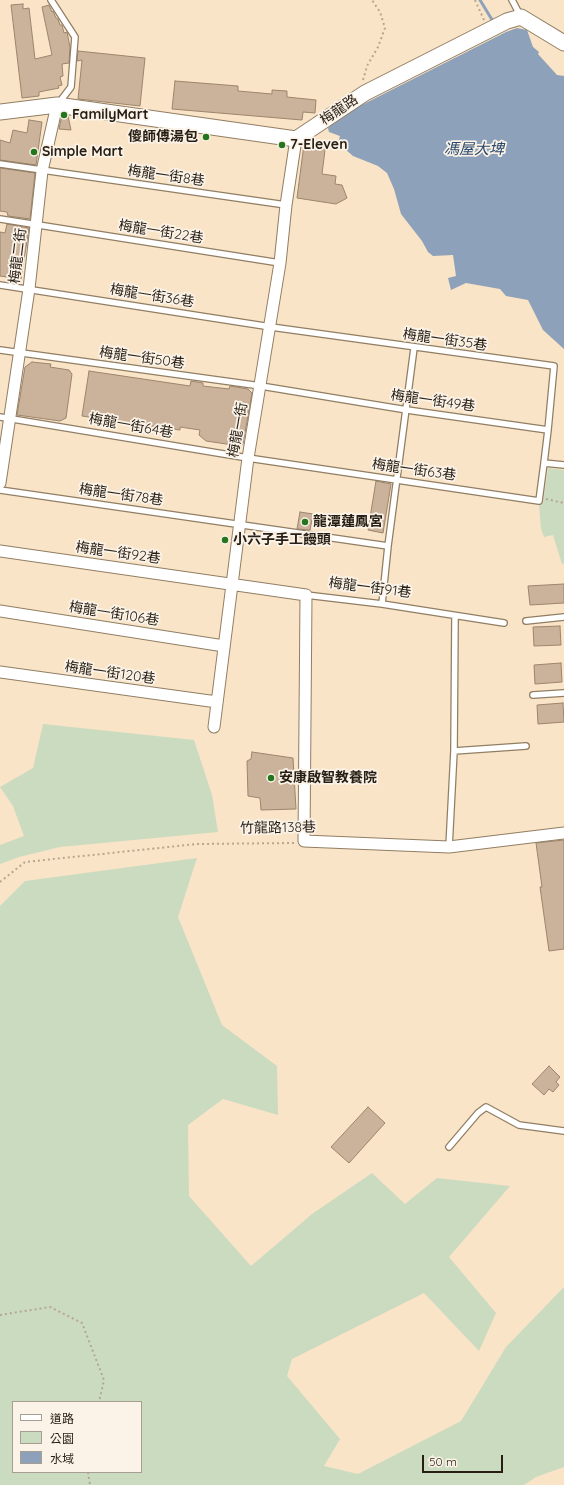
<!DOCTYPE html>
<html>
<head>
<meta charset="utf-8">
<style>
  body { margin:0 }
  #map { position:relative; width:564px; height:1485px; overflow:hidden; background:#f9e4c7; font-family:Quicksand,"Noto Sans TC",sans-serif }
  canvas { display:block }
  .legend { position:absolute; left:12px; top:1401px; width:130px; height:72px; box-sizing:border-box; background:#fcf3e8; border:1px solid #a69e93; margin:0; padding:5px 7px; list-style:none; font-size:12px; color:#261e14 }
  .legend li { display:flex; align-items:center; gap:8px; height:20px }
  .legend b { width:20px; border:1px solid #a69e93 }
  .scale { position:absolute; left:422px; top:1455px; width:81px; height:18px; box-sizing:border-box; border:2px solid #261e14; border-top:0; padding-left:5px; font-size:12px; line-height:14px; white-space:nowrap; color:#261e14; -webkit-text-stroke:3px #fcf3e8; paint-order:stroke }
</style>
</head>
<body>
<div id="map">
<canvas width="564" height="1485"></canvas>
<ul class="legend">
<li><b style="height:5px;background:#fff"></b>道路</li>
<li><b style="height:11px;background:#cbdbc0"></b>公園</li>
<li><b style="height:11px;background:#8da1ba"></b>水域</li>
</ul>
<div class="scale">50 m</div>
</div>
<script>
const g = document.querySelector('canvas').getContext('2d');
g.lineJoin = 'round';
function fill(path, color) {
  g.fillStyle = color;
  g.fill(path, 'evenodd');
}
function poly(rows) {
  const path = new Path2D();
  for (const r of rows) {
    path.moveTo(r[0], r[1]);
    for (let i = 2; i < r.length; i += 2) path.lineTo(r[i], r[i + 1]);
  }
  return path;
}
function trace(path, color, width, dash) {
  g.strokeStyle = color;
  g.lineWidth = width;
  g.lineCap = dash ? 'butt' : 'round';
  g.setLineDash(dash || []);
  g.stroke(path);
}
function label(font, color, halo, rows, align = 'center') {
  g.font = font + ' Quicksand,"Noto Sans TC",sans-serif';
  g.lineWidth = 3.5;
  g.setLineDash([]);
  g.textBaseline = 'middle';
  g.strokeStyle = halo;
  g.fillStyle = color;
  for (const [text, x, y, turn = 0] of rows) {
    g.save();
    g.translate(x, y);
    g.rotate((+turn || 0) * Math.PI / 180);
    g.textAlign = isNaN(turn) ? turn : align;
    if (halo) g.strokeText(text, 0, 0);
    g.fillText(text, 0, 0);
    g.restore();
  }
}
fill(poly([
  [548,468,564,470,564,563,562,564,553,535,544,537,541,529,539,505,543,503],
  [43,724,194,740,212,795,218,832,60,847,19,857,0,864,0,845,24,836,13,806,0,787,33,768],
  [197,858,178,917,222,1025,277,1066,278,1115,223,1099,188,1125,189,1196,251,1266,312,1214,372,1173,405,1204,437,1178,510,1186,449,1257,496,1313,479,1351,424,1293,292,1359,287,1376,340,1439,324,1466,358,1474,461,1421,506,1347,564,1287,564,1467,536,1477,524,1485,0,1485,0,906,25,881],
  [13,1402,141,1402,141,1472,13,1472]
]), '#cbdbc0');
fill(poly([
  [517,28,527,30,533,47,539,52,538,54,557,75,564,76,564,349,543,330,528,300,506,296,500,289,466,283,451,290,448,278,456,276,453,255,433,256,428,252,422,241,401,214,394,189,387,173,378,166,353,156,338,143,340,136,329,132,328,128,340,116,506,32]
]), '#8da1ba');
trace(poly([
  [480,0,494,23]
]), '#8da1ba', 3);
const building = poly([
  [23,4,23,9,29,8,35,59,52,55,42,7,49,5,52,12,53,11,56,18,58,19,60,25,62,25,64,33,67,32,70,47,69,63,62,64,63,76,60,77,62,85,58,86,59,88,39,92,39,96,22,98,11,5,23,4],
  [78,51,145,58,140,106,78,99,82,60,77,61,78,51],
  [175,81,238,86,238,91,272,94,272,90,287,91,287,97,316,100,315,113,303,112,302,120,172,109,175,81],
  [62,115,68,116,71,130,59,129,62,115],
  [29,120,42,122,36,165,0,160,0,140,10,143,13,130,27,133,29,120],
  [311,140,326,142,322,174,336,176,335,184,342,185,347,198,336,204,297,198,304,144,311,140],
  [0,168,35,173,30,219,8,216,7,212,0,211,0,168],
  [7,224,29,228,21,279,0,276,0,232,5,233,7,224],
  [32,362,51,364,50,367,69,370,72,374,66,418,60,421,17,415,25,367,32,362],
  [89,371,190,386,191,381,203,383,203,386,229,389,230,386,248,389,252,393,243,444,240,446,206,441,199,435,200,430,180,427,180,430,82,416,89,371],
  [376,481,391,484,383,533,368,530,376,481],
  [300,512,313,514,310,530,297,529,300,512],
  [564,584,564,603,530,605,528,586,564,584],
  [560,626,561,645,534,646,533,627,560,626],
  [561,663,562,682,535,684,534,665,561,663],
  [563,703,564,722,538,724,537,705,563,703],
  [252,752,293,758,296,809,261,810,260,798,248,796,247,761,251,759,252,752],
  [564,840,564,949,549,951,540,887,542,887,536,843,564,840],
  [549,1066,560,1077,556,1082,559,1085,553,1092,549,1089,544,1095,532,1084,549,1066],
  [368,1107,385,1123,349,1163,331,1147,368,1107]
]);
fill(building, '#cab29b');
trace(building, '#9d846d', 1);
const lane = poly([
  [51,0,75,37,71,87,58,104],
  [512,0,521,17],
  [0,164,286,205],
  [0,219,280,263],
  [0,285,271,327,554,366,548,430],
  [0,350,261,386,407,410,548,430,544,463,564,465],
  [0,417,248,458,539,501,544,463],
  [0,490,388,546],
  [306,595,382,604,504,623],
  [382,604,388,546,414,348],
  [526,621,564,617],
  [533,695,564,693],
  [454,751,526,746],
  [449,847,454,751,455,616],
  [449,1147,478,1113,486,1107,519,1125,564,1131]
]);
const street = poly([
  [0,483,29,289,42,171,57,105],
  [0,551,306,595,304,841,449,847,564,833],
  [0,611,224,646],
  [0,672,217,702],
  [214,727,248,458,280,263,286,205,296,139]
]);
const secondary = poly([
  [0,112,57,105,296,139,365,93,507,21,521,17,564,43]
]);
trace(lane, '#917e63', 8);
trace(street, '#917e63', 13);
trace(secondary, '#917e63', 17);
trace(poly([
  [475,0,484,20],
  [363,80,367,66,378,47,385,28,380,12,372,0],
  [546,499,564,503],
  [0,882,25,862,197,844,295,843],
  [0,1315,50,1307,82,1323,104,1380,99,1402],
  [88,1472,90,1485]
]), '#b7a68f', 2, [2, 3]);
trace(lane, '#fff', 5.5);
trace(street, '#fff', 11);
trace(secondary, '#fff', 15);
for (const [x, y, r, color] of [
  [64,115,4,"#25751e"],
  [206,137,4,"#25751e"],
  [282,145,4,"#25751e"],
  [34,152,4,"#25751e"],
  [305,522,4,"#25751e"],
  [225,540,4,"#25751e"],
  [271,778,4,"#25751e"]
]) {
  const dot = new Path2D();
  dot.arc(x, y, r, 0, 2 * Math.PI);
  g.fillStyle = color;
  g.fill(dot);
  trace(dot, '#fcf3e8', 1.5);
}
label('14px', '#261e14', '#fcf3e8', [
  ["梅龍路",339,110,-34],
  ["梅龍一街8巷",166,176,8],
  ["梅龍一街22巷",161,232,9],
  ["梅龍二街",18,256,-83],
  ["梅龍一街36巷",152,296,9],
  ["梅龍一街35巷",445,340,8],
  ["梅龍一街50巷",142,358,8],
  ["梅龍一街49巷",433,401,8],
  ["梅龍一街64巷",131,426,10],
  ["梅龍一街",238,430,-80],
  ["梅龍一街63巷",414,470,8],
  ["梅龍一街78巷",121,495,8],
  ["梅龍一街92巷",118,553,8],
  ["梅龍一街91巷",370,588,7],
  ["梅龍一街106巷",114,614,9],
  ["梅龍一街120巷",110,673,8],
  ["竹龍路138巷",278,828,-1]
]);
label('bold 14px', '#261e14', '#fcf3e8', [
  ["FamilyMart",72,115],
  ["傻師傅湯包",198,137,"right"],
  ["7-Eleven",290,145],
  ["Simple Mart",42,152],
  ["龍潭蓮鳳宮",313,522],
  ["小六子手工饅頭",233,540],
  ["安康啟智教養院",279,778]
], 'left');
label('italic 15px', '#2a496d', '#fcf3e8', [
  ["馮屋大埤",474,149]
]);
</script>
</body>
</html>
